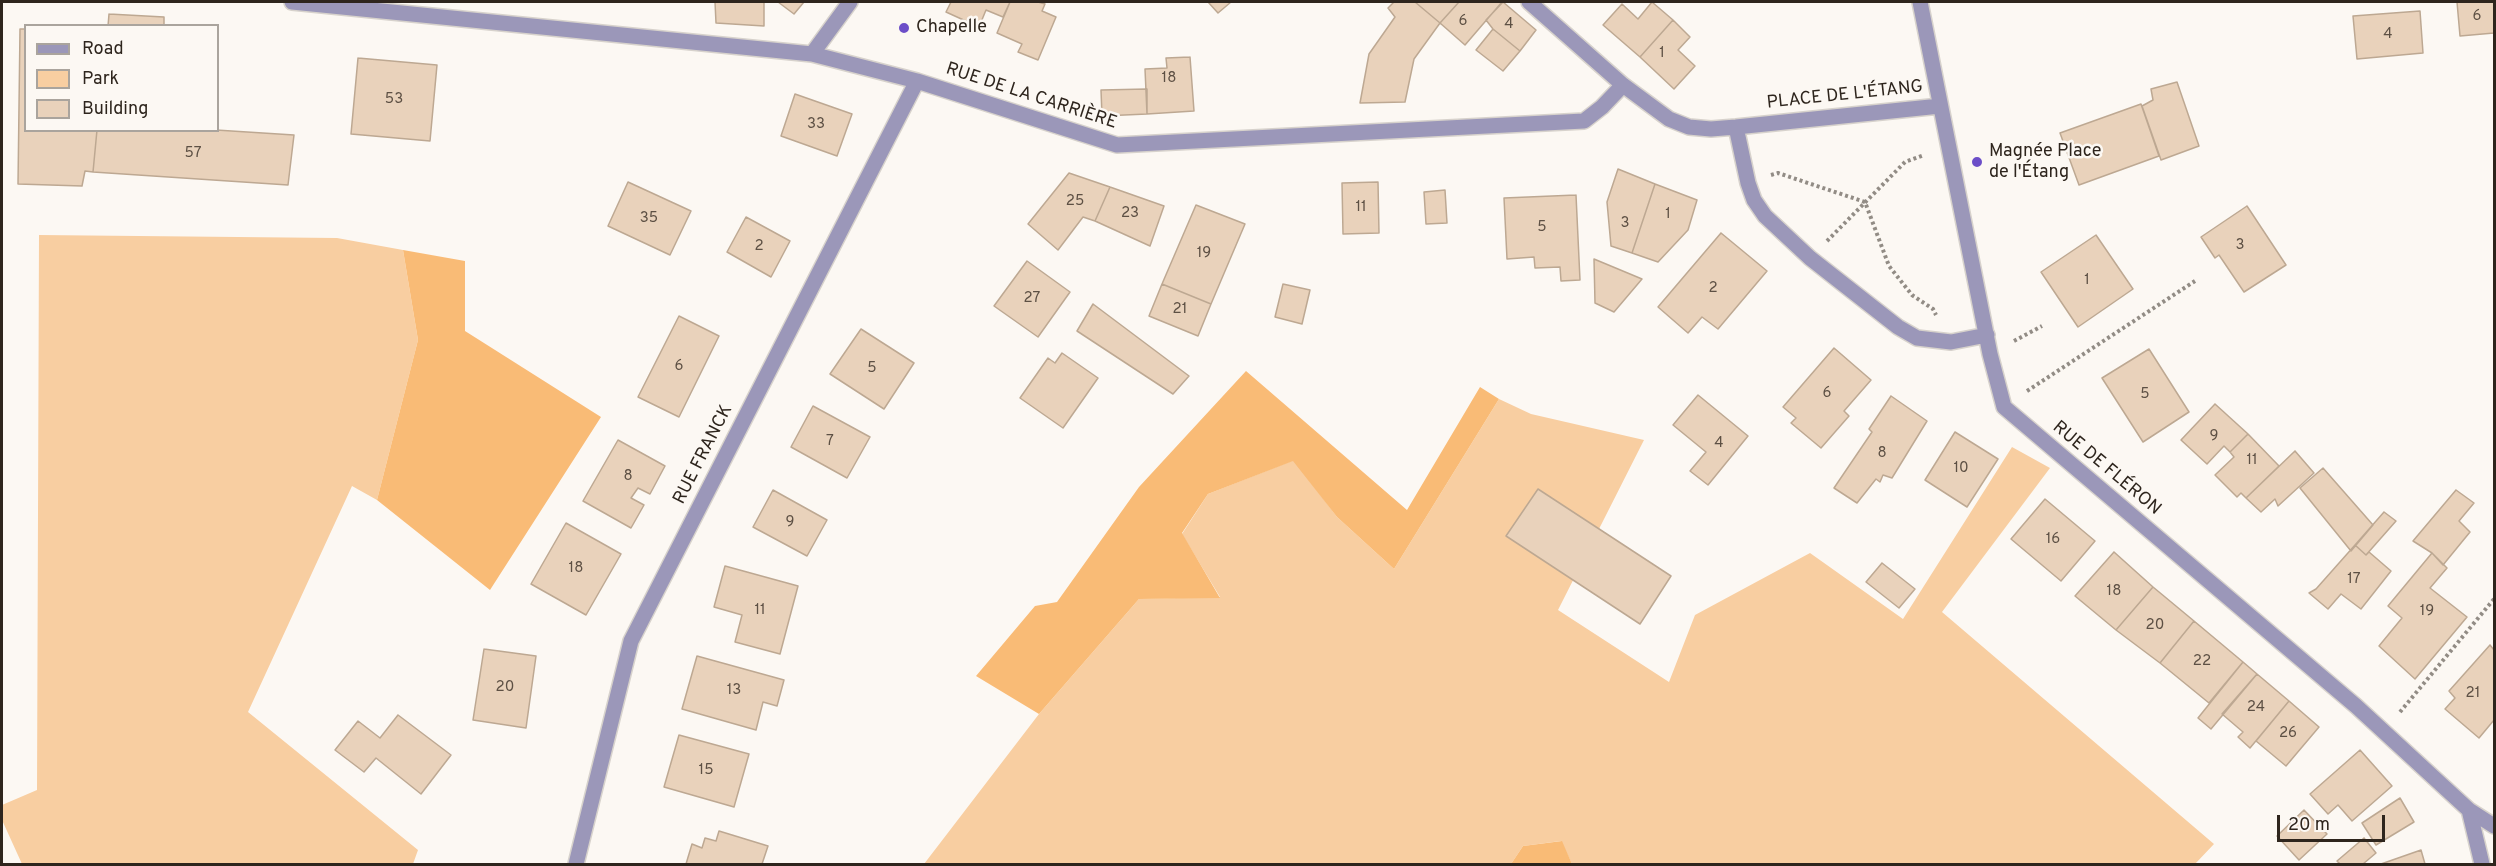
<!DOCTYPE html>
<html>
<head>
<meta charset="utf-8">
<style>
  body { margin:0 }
  #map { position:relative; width:2496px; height:866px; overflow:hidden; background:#fcf8f3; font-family:Overpass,sans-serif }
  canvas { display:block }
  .frame { position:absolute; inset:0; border:3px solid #2e251d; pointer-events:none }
  .legend { position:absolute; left:24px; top:24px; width:195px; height:108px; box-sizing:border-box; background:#fcf8f3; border:2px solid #aaa49d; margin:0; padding:8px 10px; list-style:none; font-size:18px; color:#2e251d }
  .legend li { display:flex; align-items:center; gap:12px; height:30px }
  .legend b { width:30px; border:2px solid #aaa49d }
  .scale { position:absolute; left:2277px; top:815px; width:108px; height:27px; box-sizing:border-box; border:3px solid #2e251d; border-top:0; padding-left:8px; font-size:18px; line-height:21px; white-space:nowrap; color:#2e251d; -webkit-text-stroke:4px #fcf8f3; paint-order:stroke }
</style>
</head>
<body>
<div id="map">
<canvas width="2496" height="866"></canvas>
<div class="frame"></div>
<ul class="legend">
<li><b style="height:8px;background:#9b97b9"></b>Road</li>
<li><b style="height:16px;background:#f8cea1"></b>Park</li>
<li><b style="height:16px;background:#e9d2bb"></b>Building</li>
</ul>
<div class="scale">20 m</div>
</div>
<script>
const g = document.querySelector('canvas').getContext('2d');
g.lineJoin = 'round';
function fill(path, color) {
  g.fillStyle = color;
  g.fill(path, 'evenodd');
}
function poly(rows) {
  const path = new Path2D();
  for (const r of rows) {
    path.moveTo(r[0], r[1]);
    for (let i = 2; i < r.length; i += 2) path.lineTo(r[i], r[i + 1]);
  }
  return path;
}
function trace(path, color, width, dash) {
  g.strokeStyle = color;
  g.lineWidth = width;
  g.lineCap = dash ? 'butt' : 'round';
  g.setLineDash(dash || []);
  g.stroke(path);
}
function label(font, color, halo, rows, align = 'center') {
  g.font = font + ' Overpass,sans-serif';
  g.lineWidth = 5;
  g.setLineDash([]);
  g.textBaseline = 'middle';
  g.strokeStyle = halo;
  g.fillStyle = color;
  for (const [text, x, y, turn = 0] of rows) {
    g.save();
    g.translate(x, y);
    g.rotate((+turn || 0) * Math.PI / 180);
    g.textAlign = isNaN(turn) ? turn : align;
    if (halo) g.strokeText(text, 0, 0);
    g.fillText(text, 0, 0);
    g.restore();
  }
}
fill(poly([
  [39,235,337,238,403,250,418,340,377,500,352,486,248,712,418,850,413,864,22,864,2,820,2,805,37,790],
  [1499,399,1531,414,1644,440,1558,610,1669,682,1695,615,1810,553,1903,619,2012,447,2050,468,1942,612,2214,844,2195,864,1572,864,1561,841,1523,846,1511,864,924,864,1039,714,1139,599,1220,597,1182,534,1208,494,1294,460,1337,517,1394,569]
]), '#f8cea1');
fill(poly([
  [403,250,465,261,465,331,601,417,490,590,377,500,418,340],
  [1246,371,1407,510,1480,387,1499,399,1394,569,1337,517,1293,461,1208,494,1182,533,1220,598,1139,599,1039,714,976,676,1035,606,1057,602,1139,487],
  [1562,841,1572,864,1511,864,1523,846]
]), '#f9bb76');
const building = poly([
  [715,2,764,2,764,26,716,23,715,2],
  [778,2,804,2,794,14,778,2],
  [951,2,1010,2,1003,17,986,10,979,27,946,12,951,2],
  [1010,2,1038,2,1045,4,1042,11,1056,17,1038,60,1018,52,1022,44,997,33,1010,2],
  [1208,2,1231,2,1218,13,1208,2],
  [1394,2,1415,2,1440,23,1414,59,1405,102,1360,103,1369,54,1395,17,1388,8,1394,2],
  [1415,2,1459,2,1440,23,1415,2],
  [1459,2,1502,2,1465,45,1440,23,1459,2],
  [1503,2,1536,30,1520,51,1493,29,1486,20,1503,2],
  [1652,2,1673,20,1640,57,1603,25,1622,4,1638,19,1652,2],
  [2457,2,2494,2,2494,33,2460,36,2457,2],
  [2420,11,2423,53,2357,59,2353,16,2420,11],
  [109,14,164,17,164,26,108,26,109,14],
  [1673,20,1690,37,1678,50,1695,66,1674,89,1640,57,1673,20],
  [20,29,26,29,26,130,97,130,93,172,85,171,82,186,18,184,20,29],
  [1493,29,1520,51,1503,71,1476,50,1493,29],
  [1190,57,1194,111,1147,114,1145,69,1167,68,1166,58,1190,57],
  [358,58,437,65,430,141,351,134,358,58],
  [2177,82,2199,146,2161,160,2142,106,2153,100,2151,89,2177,82],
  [1147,89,1147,114,1102,116,1101,90,1147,89],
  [795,94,852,114,837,156,781,136,795,94],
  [2141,104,2159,156,2079,185,2060,133,2141,104],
  [97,130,216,130,294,135,288,185,93,172,97,130],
  [1618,169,1655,184,1632,253,1611,246,1607,202,1618,169],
  [1069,173,1110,187,1095,221,1083,217,1058,250,1028,224,1069,173],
  [628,182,691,211,670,255,608,226,628,182],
  [1378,182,1379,233,1343,234,1342,183,1378,182],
  [1655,184,1697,200,1688,230,1658,262,1632,253,1655,184],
  [1110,187,1164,206,1150,246,1095,221,1110,187],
  [1445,190,1447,223,1426,224,1424,192,1445,190],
  [1576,195,1580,280,1561,281,1560,267,1535,268,1534,257,1507,259,1504,198,1576,195],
  [1196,205,1245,224,1211,304,1162,284,1196,205],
  [2247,206,2286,265,2244,292,2219,255,2215,258,2201,237,2247,206],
  [746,217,790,241,771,277,727,252,746,217],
  [1721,233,1767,271,1718,329,1702,317,1688,333,1658,307,1721,233],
  [2096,235,2133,289,2078,327,2041,272,2096,235],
  [1594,259,1642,279,1614,312,1595,303,1594,259],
  [1027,261,1070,292,1038,337,994,306,1027,261],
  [1162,284,1211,304,1198,336,1149,316,1162,284],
  [1283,284,1310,290,1302,324,1275,317,1283,284],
  [1093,304,1189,376,1173,394,1077,331,1093,304],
  [679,316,719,336,679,417,638,397,679,316],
  [861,329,914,363,884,409,830,374,861,329],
  [1834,348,1871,380,1844,411,1849,416,1821,448,1791,423,1796,418,1783,407,1834,348],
  [2149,349,2189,412,2143,442,2102,378,2149,349],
  [1062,353,1098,378,1063,428,1020,398,1048,358,1055,363,1062,353],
  [1698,395,1748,436,1708,485,1690,471,1706,452,1673,425,1698,395],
  [1891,396,1927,421,1892,478,1883,475,1880,482,1876,479,1857,503,1834,488,1872,432,1869,429,1891,396],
  [2215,404,2248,434,2230,452,2224,446,2207,464,2181,440,2215,404],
  [813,406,870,437,847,478,791,447,813,406],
  [1955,432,1998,459,1967,507,1925,480,1955,432],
  [2248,434,2279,466,2246,498,2241,493,2237,497,2215,475,2234,457,2230,452,2248,434],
  [618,440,665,466,650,494,638,488,631,498,644,505,631,528,583,501,618,440],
  [2295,451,2314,473,2278,506,2275,499,2261,512,2246,498,2295,451],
  [2323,468,2373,525,2351,551,2300,488,2323,468],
  [1538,489,1671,576,1640,624,1506,536,1538,489],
  [773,490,827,520,807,556,753,527,773,490],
  [2456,490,2474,503,2459,521,2470,532,2443,565,2432,553,2413,541,2456,490],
  [2045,499,2095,541,2061,581,2011,539,2045,499],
  [2384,512,2396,521,2366,555,2355,545,2384,512],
  [566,523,621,554,586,615,531,584,566,523],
  [2355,545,2366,555,2369,552,2391,571,2361,609,2341,594,2328,609,2309,593,2316,589,2355,545],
  [2114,552,2153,587,2116,630,2075,596,2114,552],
  [2432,553,2447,568,2430,588,2467,617,2415,679,2379,646,2402,618,2388,606,2432,553],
  [1882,563,1915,589,1899,608,1866,582,1882,563],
  [725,566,798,586,780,654,735,642,742,615,714,607,725,566],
  [2153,587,2194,621,2160,663,2116,630,2153,587],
  [2194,621,2243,662,2209,703,2160,663,2194,621],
  [2490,645,2494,650,2494,720,2479,738,2445,709,2455,698,2449,691,2490,645],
  [484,649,536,656,526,728,473,720,484,649],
  [697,656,784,680,777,706,763,702,756,730,682,709,697,656],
  [2243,662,2257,674,2211,729,2198,718,2243,662],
  [2257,674,2289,701,2250,748,2238,737,2243,732,2222,714,2257,674],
  [2289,701,2319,727,2286,766,2256,741,2289,701],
  [398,715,451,755,421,794,376,758,364,772,335,750,358,721,380,738,398,715],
  [679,735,749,754,734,807,664,787,679,735],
  [2360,750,2392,786,2352,821,2338,805,2328,814,2310,794,2360,750],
  [2400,798,2414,822,2376,845,2362,823,2400,798],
  [2304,810,2327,834,2299,860,2277,836,2304,810],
  [719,831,768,846,762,864,686,864,692,844,702,848,705,838,716,841,719,831],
  [2364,838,2376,853,2363,864,2340,864,2337,861,2364,838],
  [2421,850,2425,864,2381,864,2421,850]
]);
fill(building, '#e9d2bb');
trace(building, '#bda892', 1.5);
const minor = poly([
  [292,2,812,54,917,81,1117,145,1584,121,1602,107,1623,85],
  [1529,2,1623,85,1669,119,1689,127,1711,129,1736,127,1940,106],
  [1920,2,1990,354,2004,407,2356,706,2469,810,2494,826],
  [812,54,850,2],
  [1736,127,1748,183,1754,200,1765,216,1810,258,1898,327,1917,338,1951,342,1987,335],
  [2469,810,2482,864],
  [576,864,631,641,917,81]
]);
trace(minor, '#d7d2cc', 18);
trace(poly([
  [1771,175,1778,173,1865,202,1889,266,1912,295,1933,309,1936,315],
  [1827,241,1905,162,1924,155],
  [2014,341,2042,326],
  [2027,391,2195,281],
  [2400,712,2494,599]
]), '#928c85', 4, [3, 3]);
trace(minor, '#9b97b9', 15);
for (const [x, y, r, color] of [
  [904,28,6,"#6c4ec8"],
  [1977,162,6,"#6c4ec8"]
]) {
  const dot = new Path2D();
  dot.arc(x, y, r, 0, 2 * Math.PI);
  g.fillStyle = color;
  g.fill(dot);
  trace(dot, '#fcf8f3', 2);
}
label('15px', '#5d5044', null, [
  ["6",2477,17],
  ["6",1463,22],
  ["4",1509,25],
  ["4",2388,35],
  ["1",1662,54],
  ["18",1169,79],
  ["53",394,100],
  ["33",816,125],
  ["57",193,154],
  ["25",1075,202],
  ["11",1361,208],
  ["23",1130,214],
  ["1",1668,215],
  ["35",649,219],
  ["3",1625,224],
  ["5",1542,228],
  ["3",2240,246],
  ["2",759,247],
  ["19",1204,254],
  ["1",2087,281],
  ["2",1713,289],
  ["27",1032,299],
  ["21",1180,310],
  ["6",679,367],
  ["5",872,369],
  ["6",1827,394],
  ["5",2145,395],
  ["9",2214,437],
  ["7",830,442],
  ["4",1719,444],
  ["8",1882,454],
  ["11",2252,461],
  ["10",1961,469],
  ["8",628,477],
  ["9",790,523],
  ["16",2053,540],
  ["18",576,569],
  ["17",2354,580],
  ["18",2114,592],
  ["11",760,611],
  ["19",2427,612],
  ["20",2155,626],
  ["22",2202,662],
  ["20",505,688],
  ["13",734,691],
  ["21",2473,694],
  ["24",2256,708],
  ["26",2288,734],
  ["15",706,771]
]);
label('18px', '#2e251d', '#fcf8f3', [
  ["Chapelle",916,28],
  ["Magnée Place",1989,152],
  ["de l'Étang",1989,173]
], 'left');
label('18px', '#2e251d', '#fcf8f3', [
  ["PLACE DE L'ÉTANG",1845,96,-6],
  ["RUE DE LA CARRIÈRE",1031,97,18],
  ["RUE FRANCK",704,455,-63],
  ["RUE DE FLÉRON",2106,469,40]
]);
</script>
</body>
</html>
